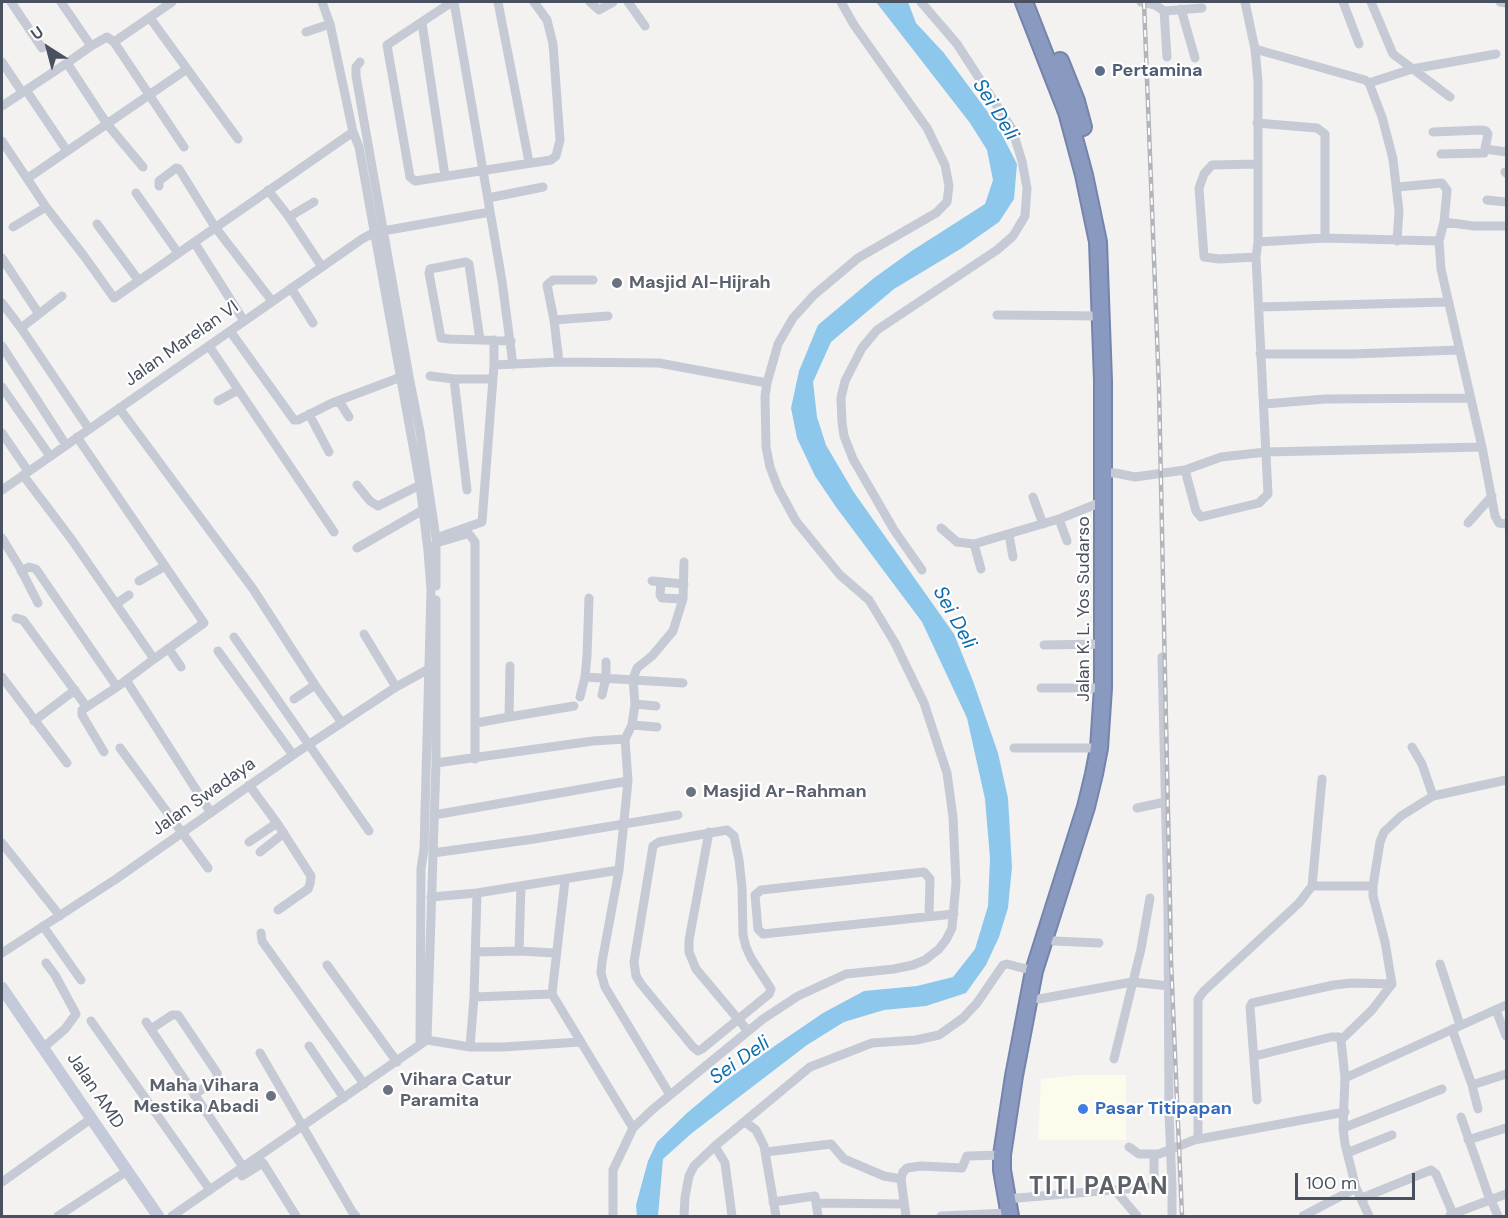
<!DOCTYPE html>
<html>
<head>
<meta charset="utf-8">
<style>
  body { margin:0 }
  #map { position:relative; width:1508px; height:1218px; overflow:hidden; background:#f3f2f1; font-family:"DM Sans",sans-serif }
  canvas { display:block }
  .frame { position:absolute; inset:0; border:3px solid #49505f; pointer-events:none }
  .north { position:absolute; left:18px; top:18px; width:60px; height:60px; -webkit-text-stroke:4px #fff; paint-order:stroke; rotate:324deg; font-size:16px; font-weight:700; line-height:24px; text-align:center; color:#49505f }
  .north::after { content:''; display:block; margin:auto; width:21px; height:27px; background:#49505f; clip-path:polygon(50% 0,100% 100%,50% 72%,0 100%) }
  .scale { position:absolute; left:1295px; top:1173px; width:120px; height:27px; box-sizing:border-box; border:3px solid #49505f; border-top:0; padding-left:8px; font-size:18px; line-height:21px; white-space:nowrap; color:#49505f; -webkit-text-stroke:4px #fff; paint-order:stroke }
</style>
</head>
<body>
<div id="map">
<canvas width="1508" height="1218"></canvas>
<div class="frame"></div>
<div class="north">U</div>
<div class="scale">100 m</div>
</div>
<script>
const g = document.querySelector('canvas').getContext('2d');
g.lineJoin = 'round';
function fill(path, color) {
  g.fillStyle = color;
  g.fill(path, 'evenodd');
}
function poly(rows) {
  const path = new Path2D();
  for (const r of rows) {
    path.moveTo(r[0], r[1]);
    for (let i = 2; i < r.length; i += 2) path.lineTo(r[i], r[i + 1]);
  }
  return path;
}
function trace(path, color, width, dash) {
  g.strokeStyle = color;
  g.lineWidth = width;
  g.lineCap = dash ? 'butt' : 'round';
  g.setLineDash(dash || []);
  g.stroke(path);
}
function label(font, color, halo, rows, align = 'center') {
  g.font = font + ' "DM Sans",sans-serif';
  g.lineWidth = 4.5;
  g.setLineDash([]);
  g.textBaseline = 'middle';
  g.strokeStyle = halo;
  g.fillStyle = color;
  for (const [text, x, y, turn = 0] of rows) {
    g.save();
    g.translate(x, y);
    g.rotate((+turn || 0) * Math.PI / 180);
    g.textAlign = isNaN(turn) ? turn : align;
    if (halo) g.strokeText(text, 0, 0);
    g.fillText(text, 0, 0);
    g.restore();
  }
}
fill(poly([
  [1077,1075,1126,1075,1126,1140,1038,1140,1041,1079]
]), '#fcfbec');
fill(poly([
  [876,2,908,2,916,23,944,53,996,123,1017,164,1014,199,999,222,962,248,894,289,831,342,813,382,817,417,826,445,853,491,954,634,973,681,998,753,1008,798,1012,867,1008,908,999,937,986,965,966,993,926,1006,884,1010,844,1022,807,1045,692,1133,663,1159,658,1216,637,1216,636,1205,648,1161,657,1142,687,1113,725,1081,776,1045,823,1013,864,991,917,986,953,977,975,949,988,906,990,858,985,799,967,718,922,622,836,507,815,476,797,438,791,408,799,371,818,325,874,278,910,252,985,204,993,180,987,150,970,123]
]), '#8ec7ec');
const highway = poly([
  [1060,61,1076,101,1083,127],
  [1010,1216,1002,1170,1002,1155,1014,1076,1034,971,1086,807,1094,774,1099,748,1103,688,1103,381,1098,242,1084,175,1067,112,1024,2]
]);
trace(highway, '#7584ab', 20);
trace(poly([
  [11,2,42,48],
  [61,2,91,46,107,37,114,42,184,147],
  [322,2,330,24,353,132,359,147,420,485,428,551,431,590,424,849,421,869,420,1045],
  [452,2,387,45,410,177,415,181,551,160,556,156,560,140,553,44,547,20,534,2],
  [454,2,502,281,513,365],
  [498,2,529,162],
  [590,2,599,10,613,2],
  [628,2,645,26],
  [921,2,957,44,1012,129,1022,161,1027,188,1025,216,1013,236,997,250,877,330,862,348,845,381,841,398,842,422,844,436,853,459,894,530,922,570],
  [1141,2,1155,5,1164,11],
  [1343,2,1359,44],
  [1371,2,1393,54,1450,97],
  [1500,2,1506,3],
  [1181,9,1195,58],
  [150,18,238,139],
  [422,23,445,176],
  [306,32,330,24],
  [114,42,172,2],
  [1255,49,1365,80,1369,83,1382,117,1393,159,1399,211,1397,241],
  [1167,57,1164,11,1202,8],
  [2,62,22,92],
  [360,62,356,67,356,76,410,382,420,432,436,538,482,522,494,365,559,362,659,363,767,383],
  [67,63,91,46],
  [1369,83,1412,69,1496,54],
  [26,90,67,151],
  [2,106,67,63,107,124,143,167],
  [1257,123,1317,128,1325,134,1325,238],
  [1433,132,1481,130,1486,131,1488,134,1484,153,1441,154],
  [2,141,46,207,84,256,114,298,353,132],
  [1485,149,1506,152],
  [1505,172,1506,173],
  [28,178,187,69],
  [159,186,159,181,176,168,179,169,215,227,272,301],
  [1397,187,1442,183,1447,190,1444,222,1439,241,1441,269,1482,447,1495,516,1499,523,1506,524],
  [268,190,289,217,322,267],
  [136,193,178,253],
  [488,198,543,187],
  [1487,200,1506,202],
  [289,217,314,202],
  [1444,222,1474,226,1506,226],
  [97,224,139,281],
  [13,227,46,207],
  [194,242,244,321],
  [1258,242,1325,238,1439,241],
  [1256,257,1219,259,1204,257,1199,188,1204,174,1212,165,1258,164],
  [2,258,39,314],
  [291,288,313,323],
  [2,303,21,328,89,429],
  [1259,307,1447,302],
  [997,315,1101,316],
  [554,320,608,316],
  [21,328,62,296],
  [230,331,294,420,298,420,332,403,401,377],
  [480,340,469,264,466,262,430,269,429,273,441,338,449,339,511,341],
  [494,340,494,365],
  [2,346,66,445],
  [209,346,334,532],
  [1260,354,1352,354,1458,350],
  [559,362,554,320,547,285,553,280,593,280],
  [430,376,454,379],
  [2,387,50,456],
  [218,401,238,390],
  [339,401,349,417],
  [1265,404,1325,399,1470,398],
  [119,408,253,589,315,685,342,723],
  [309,414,329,452],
  [2,433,28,471],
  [77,437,204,623,154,659],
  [1185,470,1196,511,1201,517,1259,503,1268,494,1256,257,1258,242,1258,81,1255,49,1245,2],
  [1104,473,1115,473,1135,477,1185,470,1221,457,1266,452,1482,447],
  [23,475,72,540,154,659,117,687,82,710,82,715,104,752],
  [357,485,370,501,378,506,420,485],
  [2,490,362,239,373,233,383,231,490,212],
  [467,490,454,379,493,379],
  [1033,497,1043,524],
  [1059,519,1067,541],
  [1468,523,1492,496],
  [941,528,957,542,974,544,1059,519,1104,501],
  [1009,535,1013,557],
  [2,538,19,566,38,603],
  [974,544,981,569],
  [357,548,423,510],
  [21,571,29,567,36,569,117,687],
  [139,581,165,566],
  [652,581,684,584],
  [661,582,660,595,662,598,683,599],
  [436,586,436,543,467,534,470,535,475,542,475,759],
  [436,600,436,763,427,1040,470,1047,503,1047,580,1042],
  [116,604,129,595],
  [16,618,23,620,86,706],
  [364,634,396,687],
  [234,637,369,831],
  [1044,645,1103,644],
  [169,649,181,667],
  [218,651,293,755],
  [1162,657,1168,909,1169,1113,1172,1185],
  [2,677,67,763],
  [585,677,683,683],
  [126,680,211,813],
  [1041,688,1103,688],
  [602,695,606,678,606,662],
  [580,697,585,677,587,656,589,598],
  [294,699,315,685],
  [635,704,656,706],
  [509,717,574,706],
  [34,721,75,690],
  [476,723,509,717,510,666],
  [632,725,657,727],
  [120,748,208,868],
  [1014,748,1099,748],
  [436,763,593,741,625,739],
  [249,785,277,823,311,876,310,884,308,889,278,910],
  [1433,796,1506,780],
  [1137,808,1165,802],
  [434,815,628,781],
  [727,830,734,836,739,860,742,887,743,935,746,947,751,958,771,989,769,994,702,1049,698,1051,693,1047,641,984,636,976,634,962,653,846,659,842,727,830],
  [709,832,689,940,689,952,696,969,748,1031],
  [249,842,277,823],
  [2,843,60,916],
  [260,852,284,833],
  [433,853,534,839,678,815],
  [565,880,552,994,633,1128],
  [521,886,519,951,555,953],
  [1312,886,1373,886],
  [431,897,477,893,619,870],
  [929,916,930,879,924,872,761,890,755,895,758,929,763,934,954,914],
  [43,926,81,980],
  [261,933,262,941,364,1084],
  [1054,941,1099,943],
  [476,952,519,951],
  [2,953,116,879,293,755,396,687,427,670],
  [1440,964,1460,1025],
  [327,965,397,1062],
  [1392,984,1385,942,1373,896,1373,886,1380,842,1384,832,1401,816,1433,796,1422,764,1412,747],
  [474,997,552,994],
  [1039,999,1132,982,1169,986],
  [1496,1010,1506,1036],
  [91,1021,210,1190],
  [146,1022,243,1167],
  [151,1029,172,1015,178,1015,217,1073,218,1078,194,1095],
  [1452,1029,1472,1085,1478,1109],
  [1341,1040,1345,1078,1343,1128,1345,1144,1356,1188,1369,1216],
  [309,1046,344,1098],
  [44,1047,65,1029,76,1014,55,975,46,963],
  [470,1047,474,997,477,893],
  [260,1053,353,1213,356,1216],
  [1255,1056,1331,1037,1339,1037,1341,1040],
  [1114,1059,1141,949,1150,898],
  [1345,1078,1506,1005],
  [1472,1085,1506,1074],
  [670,1095,605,987,601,973,602,962,619,870,628,781,625,739,632,725,635,704,633,679,637,668,652,656,673,631,683,599,684,562],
  [1257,1100,1250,1007,1252,1003,1334,985,1352,983,1392,984,1372,1010,1341,1040],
  [1461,1117,1490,1200],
  [745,1122,756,1130,764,1146,776,1216],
  [1343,1128,1442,1089],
  [1198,1139,1198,999,1204,991,1299,903,1312,886,1322,779],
  [1468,1140,1506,1128],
  [715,1146,725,1163,732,1216],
  [1129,1147,1139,1154,1159,1154,1194,1140,1345,1112],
  [766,1152,831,1144,844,1159,884,1176,901,1179],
  [1347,1153,1392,1135],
  [242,1176,263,1163,296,1216],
  [2,1182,92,1118],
  [1154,1186,1154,1154],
  [1115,1190,1137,1216],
  [1362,1198,1431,1170,1436,1174,1453,1214],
  [1006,1199,1172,1185,1172,1216],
  [1491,1200,1498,1216],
  [773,1202,815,1196,818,1216],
  [817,1203,903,1204],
  [1450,1215,1506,1194],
  [58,1216,127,1171],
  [172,1216,424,1042],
  [613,1216,613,1170,633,1128,653,1109,763,1019,798,996,846,974,894,969,913,965,925,960,939,949,946,940,952,928,956,883,953,817,947,773,924,703,895,643,869,600,840,575,796,521,778,488,770,467,766,447,765,396,767,383,778,344,793,318,814,295,858,258,936,213,947,202,949,186,945,165,927,128,854,25,841,2],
  [684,1216,685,1197,689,1176,694,1166,715,1146,810,1067,872,1043,916,1040,939,1035,963,1018,977,1003,1003,965,1007,964,1034,971],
  [906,1216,901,1179,903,1172,907,1168,921,1166,962,1168,967,1156,1002,1155],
  [941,1216,1009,1213],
  [1303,1216,1356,1188]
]), '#c5cad5', 9);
trace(poly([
  [2,988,158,1216]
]), '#c4cad9', 12);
trace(highway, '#8a99bf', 16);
const rail = poly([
  [1144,2,1159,388,1171,961,1182,1216]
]);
trace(rail, '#b3b5bb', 4.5);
trace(rail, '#fff', 2, [7]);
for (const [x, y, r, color] of [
  [1100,71,6,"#5c6f8a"],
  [617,283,6,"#6b7280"],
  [691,792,6,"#6b7280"],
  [388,1090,6,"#6b7280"],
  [271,1096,6,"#6b7280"],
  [1083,1109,6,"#3f7fe0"]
]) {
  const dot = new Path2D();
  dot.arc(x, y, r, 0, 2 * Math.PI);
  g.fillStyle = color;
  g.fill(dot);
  trace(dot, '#fff', 2);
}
label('bold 18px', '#4e5e75', '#fff', [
  ["Pertamina",1112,71]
], 'left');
label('bold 18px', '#5b616d', '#fff', [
  ["Masjid Al-Hijrah",629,283],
  ["Masjid Ar-Rahman",703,792],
  ["Vihara Catur",400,1080],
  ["Paramita",400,1101],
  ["Maha Vihara",259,1086,"right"],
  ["Mestika Abadi",259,1107,"right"]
], 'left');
label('18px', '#49505f', '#fff', [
  ["Jalan Marelan VI",182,344,-35],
  ["Jalan K. L. Yos Sudarso",1084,609,-90],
  ["Jalan Swadaya",204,797,-35],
  ["Jalan AMD",95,1091,56]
]);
label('bold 18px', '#366cbe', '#fff', [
  ["Pasar Titipapan",1095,1109]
], 'left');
label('italic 20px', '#0d6dad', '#fff', [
  ["Sei Deli",995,110,58],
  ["Sei Deli",954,618,61],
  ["Sei Deli",740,1061,-35]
]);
g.letterSpacing = '1.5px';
label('bold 24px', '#5d6066', '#fff', [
  ["TITI PAPAN",1099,1188]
]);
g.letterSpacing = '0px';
</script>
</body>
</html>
